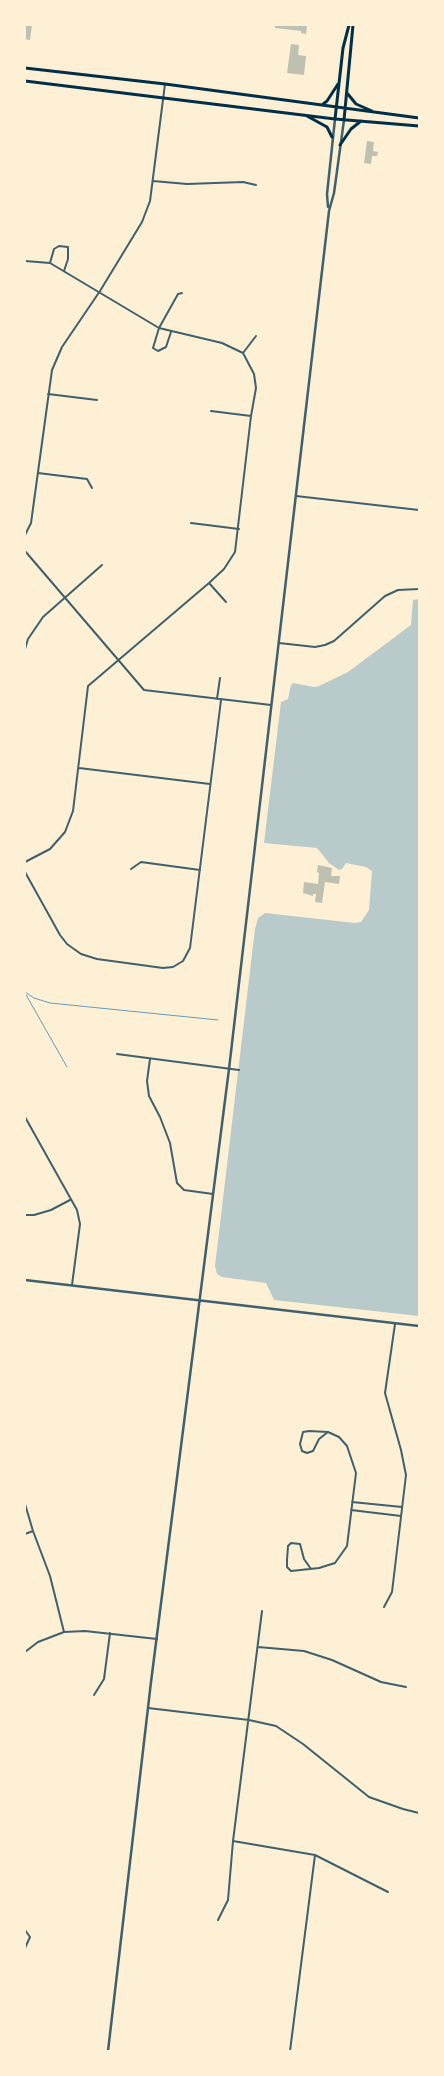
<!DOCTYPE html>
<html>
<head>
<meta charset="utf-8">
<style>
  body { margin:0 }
  #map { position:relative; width:444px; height:2076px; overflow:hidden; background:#fdf0d5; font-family:"IBM Plex Serif",serif }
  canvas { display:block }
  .frame { position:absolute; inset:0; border:26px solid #fdf0d5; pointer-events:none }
</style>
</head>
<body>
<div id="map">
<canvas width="444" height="2076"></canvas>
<div class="frame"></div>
</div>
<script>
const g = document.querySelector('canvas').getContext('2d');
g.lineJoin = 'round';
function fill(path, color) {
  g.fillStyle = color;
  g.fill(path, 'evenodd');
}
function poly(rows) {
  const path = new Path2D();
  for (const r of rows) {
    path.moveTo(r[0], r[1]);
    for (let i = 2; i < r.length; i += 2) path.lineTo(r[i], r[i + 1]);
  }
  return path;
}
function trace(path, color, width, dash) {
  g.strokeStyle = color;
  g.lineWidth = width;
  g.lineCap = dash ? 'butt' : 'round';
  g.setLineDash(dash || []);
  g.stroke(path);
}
fill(poly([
  [419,599,419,1316,274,1300,266,1283,222,1277,217,1274,215,1266,255,929,258,918,265,913,355,923,361,922,369,910,372,871,366,867,346,863,342,869,339,870,329,863,317,848,264,843,281,702,288,699,291,685,293,683,314,687,319,686,348,672,411,625,413,600]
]), '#b9caca');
trace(poly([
  [25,992,34,998,50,1003,218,1020],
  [25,993,67,1067]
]), '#669bbc', 1);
fill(poly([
  [25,25,32,25,30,40,25,39],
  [275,25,307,25,306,34,301,33,301,31,275,28],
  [291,44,299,45,298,55,306,56,304,75,287,73],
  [367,141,374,142,373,151,378,152,377,156,372,156,371,164,364,163],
  [318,865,332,868,331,876,340,876,339,884,325,882,322,903,315,902,316,894,313,894,313,896,303,893,304,882,318,884,319,873,317,872]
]), '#bec0b2');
trace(poly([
  [153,181,187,184,243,182,256,185],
  [25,261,50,263,159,328,222,343,243,353,254,374,256,388,251,416,235,552,224,569,209,583,88,686,73,811,65,832,50,849,25,862],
  [50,263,54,249,59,246,68,247,68,259,64,271],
  [171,332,166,347,158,351,153,348,159,328,178,294,182,293],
  [243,353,256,336],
  [48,394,97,400],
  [211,411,251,416],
  [38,473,87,479,92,488],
  [296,496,419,510],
  [191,523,239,529],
  [25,535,31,523,52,370,62,347,100,291,142,222,150,201,165,84],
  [25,551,144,690,271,705],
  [209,583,226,602],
  [279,643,315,647,325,645,334,641,385,596,398,590,419,589],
  [25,649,28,639,43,617,102,565],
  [217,699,220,678],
  [79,768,210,784],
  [131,869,141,862,200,870],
  [25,872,60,935,67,944,81,954,97,959,163,968,173,967,183,961,190,948,221,700],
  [117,1054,239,1070],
  [150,1059,147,1081,149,1096,160,1117,170,1143,177,1183,184,1190,213,1194],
  [25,1117,77,1210,80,1224,72,1285],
  [25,1215,34,1215,51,1210,70,1200],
  [352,1502,402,1507],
  [25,1504,33,1531,50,1576,64,1632],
  [351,1510,401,1516],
  [25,1534,33,1531],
  [311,1569,304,1559,300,1544,291,1543,288,1546,287,1560,287,1567,291,1571,319,1568,335,1563,347,1546,356,1473,347,1446,339,1437,328,1432,309,1431,303,1432,300,1444,302,1451,307,1453,313,1451,319,1439,328,1432],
  [384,1607,392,1592,406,1475,401,1450,385,1393,395,1324],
  [258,1647,304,1651,332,1660,381,1682,406,1687],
  [25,1652,38,1642,64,1632,85,1631,157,1639],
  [94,1695,104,1679,110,1633],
  [148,1708,249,1720,276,1726,303,1744,369,1797,403,1809,419,1813],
  [233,1841,315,1855,388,1892],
  [218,1920,228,1900,233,1841,262,1611],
  [25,1930,30,1937,25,1948],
  [290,2051,315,1855]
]), '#3f606c', 2);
trace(poly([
  [328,207,327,194,335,119],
  [25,1280,419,1326],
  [108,2051,151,1682,229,1069,329,211,334,193,344,120]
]), '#3f606c', 2.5);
trace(poly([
  [25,68,165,84,419,118],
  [25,81,335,119,419,126],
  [347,93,356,104,372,111],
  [322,105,327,101,338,84],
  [307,116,327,127,332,137],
  [335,119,343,48,349,25],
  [344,120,353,25],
  [340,145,351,129,361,121]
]), '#003049', 3);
</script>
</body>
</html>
